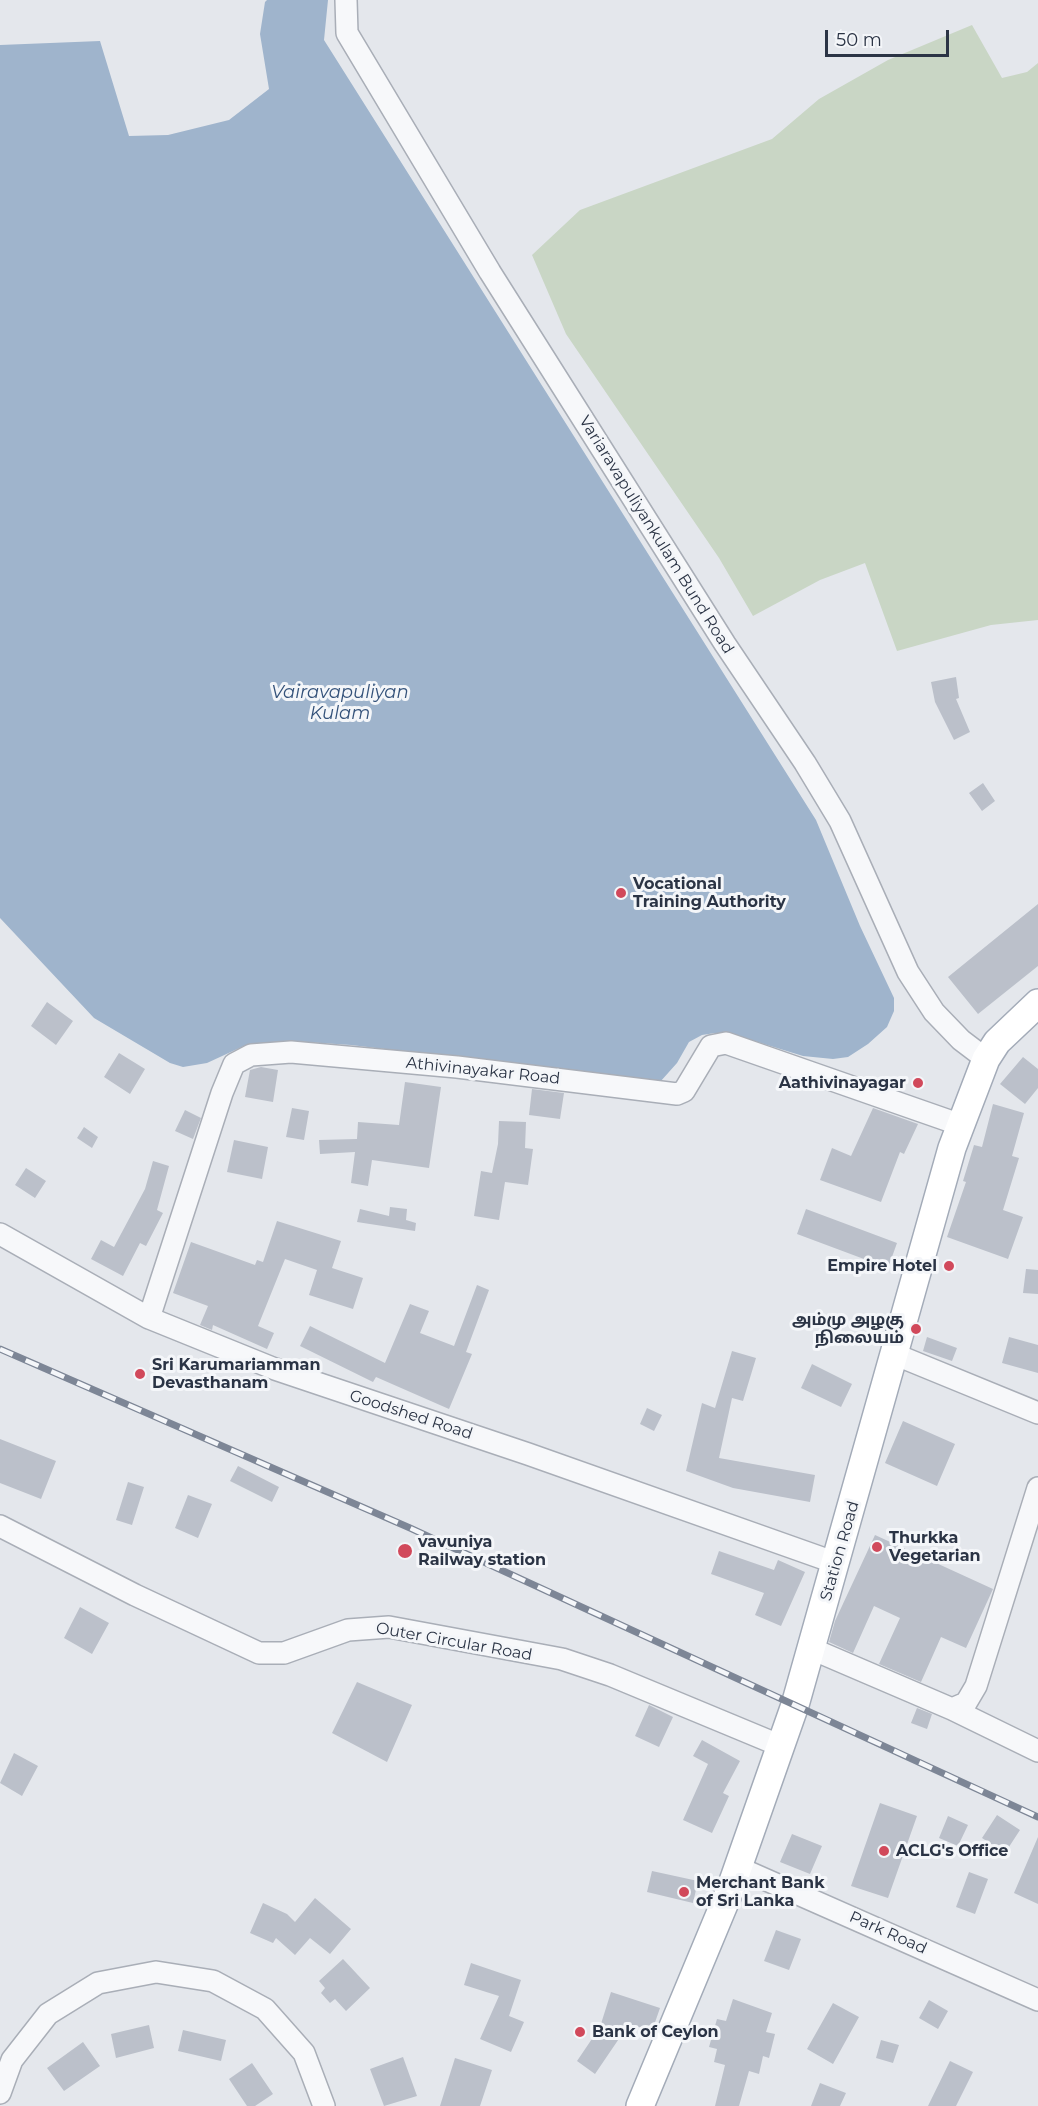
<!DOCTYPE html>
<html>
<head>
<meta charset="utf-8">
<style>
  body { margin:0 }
  #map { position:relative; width:1038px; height:2106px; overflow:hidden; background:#e4e7ec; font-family:Montserrat,sans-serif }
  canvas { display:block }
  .scale { position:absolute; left:825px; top:30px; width:124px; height:27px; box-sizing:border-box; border:3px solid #2b3445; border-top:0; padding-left:8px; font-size:18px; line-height:21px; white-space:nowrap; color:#2b3445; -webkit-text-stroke:4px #f4f6f9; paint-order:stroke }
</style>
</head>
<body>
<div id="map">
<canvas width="1038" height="2106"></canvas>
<div class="scale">50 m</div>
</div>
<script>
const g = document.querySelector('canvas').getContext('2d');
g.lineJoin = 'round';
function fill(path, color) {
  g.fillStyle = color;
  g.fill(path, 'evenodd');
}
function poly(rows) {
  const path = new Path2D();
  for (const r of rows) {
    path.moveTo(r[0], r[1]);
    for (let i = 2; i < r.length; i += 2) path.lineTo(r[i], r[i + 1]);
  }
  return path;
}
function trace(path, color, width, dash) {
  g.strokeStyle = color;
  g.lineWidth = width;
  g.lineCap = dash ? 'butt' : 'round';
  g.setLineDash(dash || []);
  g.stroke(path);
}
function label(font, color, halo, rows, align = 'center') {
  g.font = font + ' Montserrat,"Noto Sans Tamil",sans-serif';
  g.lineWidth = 6;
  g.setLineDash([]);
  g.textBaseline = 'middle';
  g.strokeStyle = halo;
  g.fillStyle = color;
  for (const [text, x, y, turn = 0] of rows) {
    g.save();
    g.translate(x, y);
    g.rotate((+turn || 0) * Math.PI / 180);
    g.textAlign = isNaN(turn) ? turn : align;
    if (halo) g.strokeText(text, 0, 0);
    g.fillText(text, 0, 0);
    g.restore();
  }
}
fill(poly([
  [972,25,1002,78,1027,72,1038,63,1038,620,991,625,897,651,865,563,820,580,753,616,719,558,566,334,532,255,580,210,772,139,819,99,888,60]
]), '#c9d6c5');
fill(poly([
  [267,0,328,0,324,40,816,820,860,926,894,998,894,1011,887,1027,868,1044,848,1057,833,1059,803,1056,738,1036,715,1033,702,1035,689,1042,677,1063,660,1082,351,1045,291,1041,246,1045,207,1063,183,1067,170,1063,94,1018,0,918,0,45,100,41,129,136,168,135,229,120,269,89,260,34,265,2]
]), '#9fb4cc');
fill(poly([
  [956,677,959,698,956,699,970,732,954,740,935,702,931,682],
  [983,783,995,801,982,811,969,793],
  [1038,904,1038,966,978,1014,948,977],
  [47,1002,73,1021,56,1045,31,1026],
  [119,1053,145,1069,130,1094,104,1077],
  [1023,1057,1038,1069,1038,1088,1025,1104,1000,1084],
  [261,1067,278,1070,273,1102,245,1097,250,1070],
  [405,1082,441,1087,429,1168,372,1160,368,1186,351,1183,355,1152,320,1154,319,1140,357,1139,358,1122,399,1125],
  [532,1089,564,1093,560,1119,529,1115],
  [993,1104,1024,1113,1012,1156,1019,1158,1003,1210,1023,1217,1008,1259,947,1237,966,1182,963,1181,974,1145,982,1147],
  [292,1108,309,1111,304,1140,286,1137],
  [873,1108,918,1124,904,1154,900,1152,881,1202,820,1180,832,1148,851,1156],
  [185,1110,201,1118,193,1139,175,1131],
  [499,1121,526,1122,525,1148,533,1149,528,1185,505,1182,499,1220,474,1216,481,1171,492,1173,498,1144],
  [84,1127,98,1137,92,1148,77,1138],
  [234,1140,268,1147,262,1179,227,1172],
  [153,1161,169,1166,157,1210,163,1213,146,1246,140,1243,123,1276,91,1259,101,1240,114,1247,145,1189],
  [26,1168,46,1181,35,1198,15,1185],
  [390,1207,407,1209,406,1220,416,1223,415,1231,357,1222,360,1209,389,1216],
  [806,1209,897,1243,888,1268,797,1234],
  [277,1221,341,1241,332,1268,363,1278,353,1309,309,1295,317,1270,285,1259,258,1326,274,1333,267,1349,213,1325,212,1330,200,1325,208,1306,173,1293,191,1242,255,1265,257,1260,263,1262],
  [1026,1269,1038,1270,1038,1294,1023,1293],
  [477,1285,489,1290,466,1352,472,1354,449,1409,376,1377,373,1382,300,1346,310,1326,385,1363,410,1304,429,1311,420,1333,454,1346],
  [927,1337,957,1348,952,1361,923,1351],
  [1009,1337,1038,1345,1038,1373,1002,1363],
  [732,1351,756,1358,743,1401,732,1398,719,1458,815,1475,810,1502,733,1488,686,1471,702,1403,715,1408],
  [812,1364,852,1384,841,1407,801,1388],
  [647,1408,662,1415,654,1431,640,1424],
  [903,1421,955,1444,937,1486,885,1463],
  [0,1439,56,1461,41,1499,0,1483],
  [238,1466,279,1487,272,1502,230,1481],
  [128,1482,144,1487,132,1525,116,1520],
  [188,1495,212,1504,198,1538,175,1528],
  [875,1535,993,1589,966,1648,941,1637,921,1682,879,1664,900,1618,874,1606,853,1653,829,1642,835,1621],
  [719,1551,774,1570,778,1560,805,1572,781,1626,755,1615,764,1593,711,1574],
  [80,1607,109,1623,92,1654,64,1638],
  [357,1682,412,1705,387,1762,332,1733],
  [649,1705,673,1717,659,1747,635,1736],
  [917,1708,932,1714,927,1729,911,1723],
  [702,1740,740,1761,723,1793,729,1796,712,1833,683,1820,708,1764,693,1756],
  [14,1753,38,1766,22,1796,0,1783],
  [880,1803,917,1816,888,1898,851,1886],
  [997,1815,1020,1830,1005,1853,982,1838],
  [948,1816,968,1825,958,1846,939,1838],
  [792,1834,822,1846,810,1874,780,1862],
  [1038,1837,1038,1904,1014,1893],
  [652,1871,698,1881,693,1903,647,1892],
  [969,1872,988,1879,975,1914,956,1907],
  [315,1898,351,1929,330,1954,310,1938,295,1955,276,1938,273,1943,250,1933,263,1903,287,1914,295,1922],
  [776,1930,801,1939,789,1970,764,1961],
  [343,1959,370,1988,346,2011,335,1999,330,2003,321,1993,325,1988,319,1981],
  [471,1963,521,1980,509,2016,524,2022,511,2052,480,2039,499,1996,464,1985],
  [611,1992,660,2008,652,2031,629,2024,595,2074,577,2061,600,2027],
  [733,1999,772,2013,766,2032,775,2034,769,2058,763,2056,759,2074,749,2071,739,2106,715,2106,725,2065,714,2062,717,2049,709,2047,717,2019,726,2021],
  [929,2000,948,2011,938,2029,919,2018],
  [833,2003,859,2017,833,2064,807,2049],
  [149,2025,154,2048,116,2058,111,2034],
  [183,2030,226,2040,221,2061,178,2051],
  [881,2040,899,2045,893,2063,876,2058],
  [83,2042,100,2066,64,2091,47,2068],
  [403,2057,417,2096,384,2106,370,2069],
  [455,2058,492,2070,480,2106,440,2106],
  [950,2061,973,2072,956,2106,928,2106],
  [252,2063,273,2094,255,2106,247,2106,229,2079],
  [820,2083,846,2093,840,2106,811,2106]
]), '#bbc0ca');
const minor = poly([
  [346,0,347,33,490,272,725,644,805,763,840,821,908,972,934,1012,961,1040,986,1059],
  [0,1234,149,1318,275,1369,528,1454,836,1563],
  [149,1318,222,1093,234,1064,251,1055,291,1052,457,1067,677,1094,684,1091,711,1046,726,1043,961,1125],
  [894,1354,1038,1413],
  [0,1526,135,1595,259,1653,284,1653,348,1630,389,1627,562,1659,610,1675,781,1746],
  [812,1649,952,1709,966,1703,976,1686,1038,1488],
  [952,1709,1038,1751],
  [737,1867,1038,2000],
  [0,2093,12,2060,48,2014,98,1983,156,1972,213,1981,265,2009,304,2053,324,2106]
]);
const major = poly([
  [640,2106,730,1890,795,1705,952,1148,986,1059,997,1042,1038,1003]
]);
trace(minor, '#a9aeb7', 24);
trace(major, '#a3abb8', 30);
trace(minor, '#f7f8fa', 21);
trace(major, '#fff', 27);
const rail = poly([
  [0,1349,410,1528,1038,1817]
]);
trace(rail, '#7d8696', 7);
trace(rail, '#f4f6f9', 4.5, [14]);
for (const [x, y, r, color] of [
  [621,893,6,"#d1495b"],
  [918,1083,6,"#d1495b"],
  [949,1266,6,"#d1495b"],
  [916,1329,6,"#d1495b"],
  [140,1374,6,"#d1495b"],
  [877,1547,6,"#d1495b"],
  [405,1551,8,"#d1495b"],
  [884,1851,6,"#d1495b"],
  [684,1892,6,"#d1495b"],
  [580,2032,6,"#d1495b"]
]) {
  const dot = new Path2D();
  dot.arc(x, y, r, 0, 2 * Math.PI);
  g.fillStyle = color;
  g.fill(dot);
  trace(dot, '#f4f6f9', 2);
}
label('16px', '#2b3445', '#f4f6f9', [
  ["Variaravapuliyankulam Bund Road",656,535,58],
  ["Athivinayakar Road",483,1071,6],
  ["Goodshed Road",411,1415,18],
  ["Station Road",840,1551,-74],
  ["Outer Circular Road",454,1642,10],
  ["Park Road",888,1933,24]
]);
label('bold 16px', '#2b3445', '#f4f6f9', [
  ["Vocational",633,884],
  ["Training Authority",633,902],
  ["Aathivinayagar",906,1083,"right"],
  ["Empire Hotel",937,1266,"right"],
  ["அம்மு அழகு",904,1320,"right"],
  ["நிலையம்",904,1338,"right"],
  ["Sri Karumariamman",152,1365],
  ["Devasthanam",152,1383],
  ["Thurkka",889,1538],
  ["Vegetarian",889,1556],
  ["vavuniya",418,1542],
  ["Railway station",418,1560],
  ["ACLG's Office",896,1851],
  ["Merchant Bank",696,1883],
  ["of Sri Lanka",696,1901],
  ["Bank of Ceylon",592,2032]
], 'left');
label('italic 18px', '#34527a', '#f4f6f9', [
  ["Vairavapuliyan",340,693],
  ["Kulam",340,714]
]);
</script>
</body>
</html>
